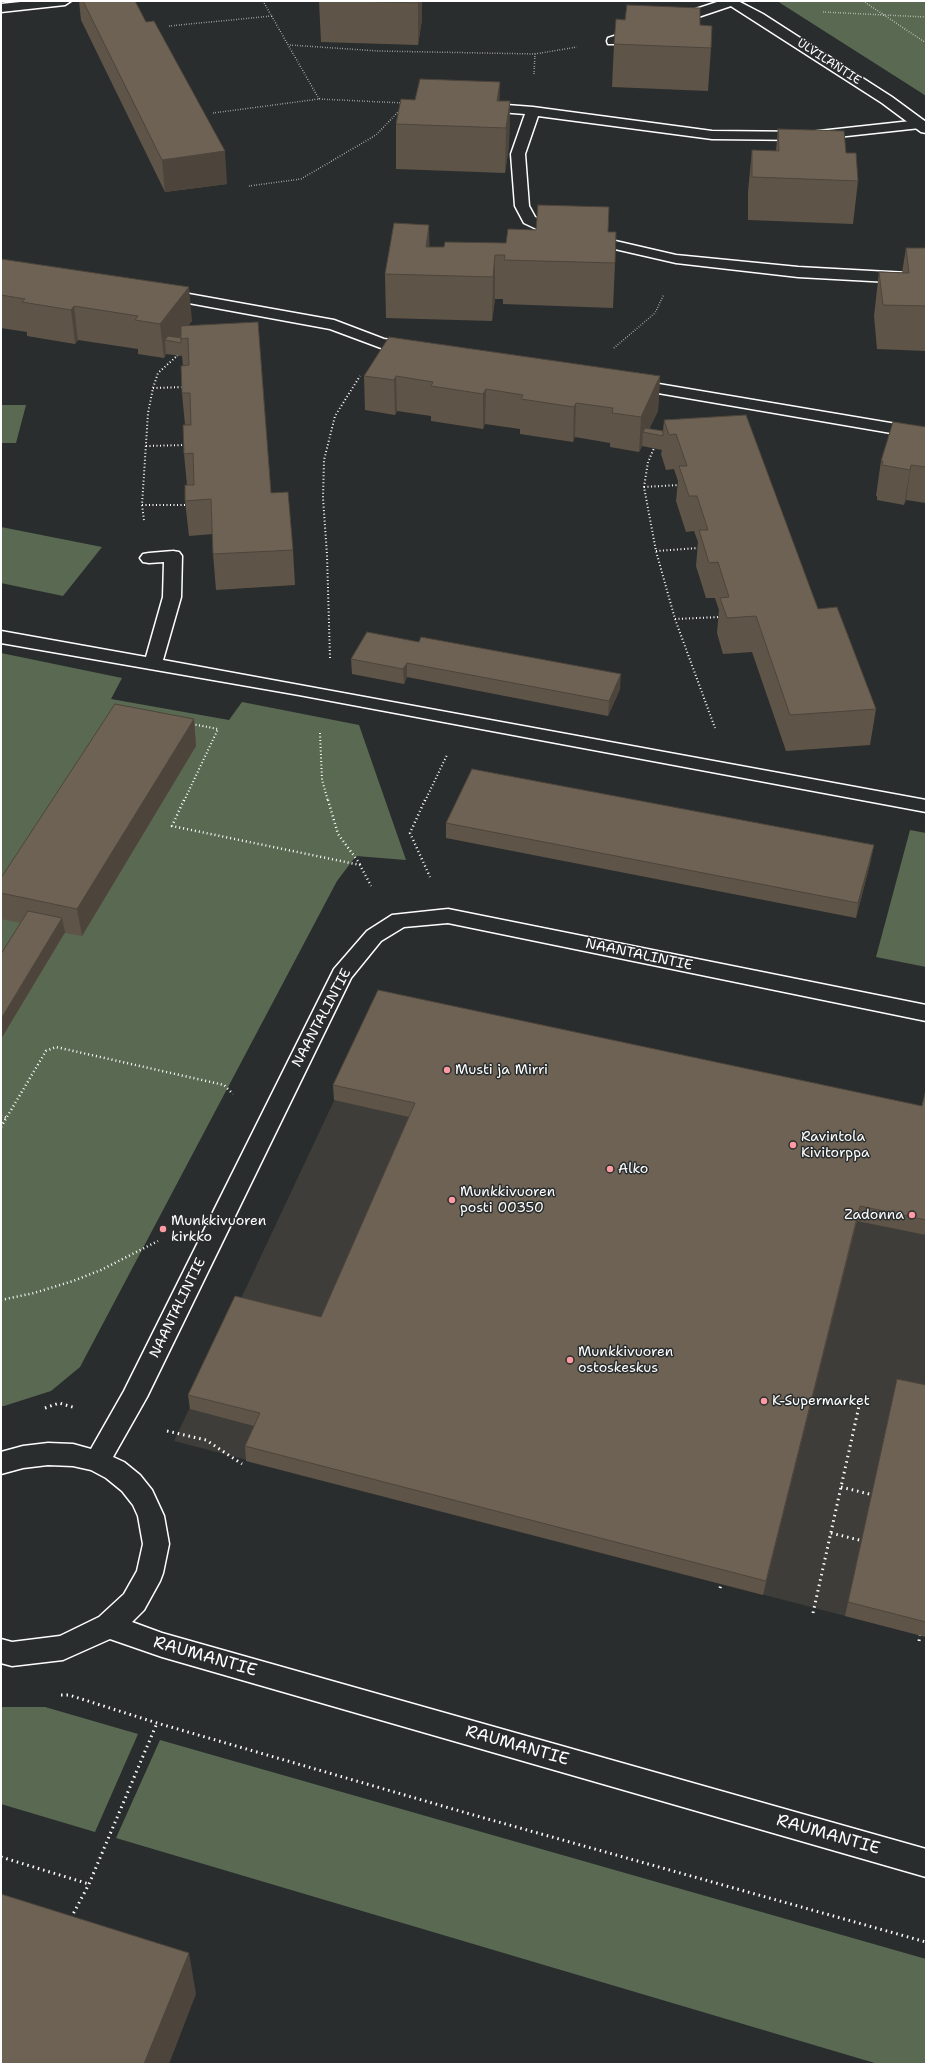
<!DOCTYPE html>
<html>
<head>
<meta charset="utf-8">
<style>
  body { margin:0 }
  #map { position:relative; width:927px; height:2065px; overflow:hidden; background:#2a2d2e; font-family:"Shantell Sans",sans-serif }
  canvas { display:block }
  .frame { position:absolute; inset:0; border:2px solid #fff; pointer-events:none }
</style>
</head>
<body>
<div id="map">
<canvas width="927" height="2065"></canvas>
<div class="frame"></div>
</div>
<script>
const g = document.querySelector('canvas').getContext('2d');
g.lineJoin = 'round';
function fill(path, color) {
  g.fillStyle = color;
  g.fill(path, 'evenodd');
}
function poly(rows) {
  const path = new Path2D();
  for (const r of rows) {
    path.moveTo(r[0], r[1]);
    for (let i = 2; i < r.length; i += 2) path.lineTo(r[i], r[i + 1]);
  }
  return path;
}
function trace(path, color, width, dash) {
  g.strokeStyle = color;
  g.lineWidth = width;
  g.lineCap = dash ? 'butt' : 'round';
  g.setLineDash(dash || []);
  g.stroke(path);
}
function label(font, color, halo, rows, align = 'center') {
  g.font = font + ' "Shantell Sans",sans-serif';
  g.lineWidth = 3;
  g.setLineDash([]);
  g.textBaseline = 'middle';
  g.strokeStyle = halo;
  g.fillStyle = color;
  for (const [text, x, y, turn = 0] of rows) {
    g.save();
    g.translate(x, y);
    g.rotate((+turn || 0) * Math.PI / 180);
    g.textAlign = isNaN(turn) ? turn : align;
    if (halo) g.strokeText(text, 0, 0);
    g.fillText(text, 0, 0);
    g.restore();
  }
}
fill(poly([
  [379,1005,926,1123,926,1637,174,1441]
]), '#3e3d39');
fill(poly([
  [777,1,926,1,926,96,920,92],
  [1,405,26,405,16,443,1,443],
  [1,527,102,547,63,596,1,583],
  [1,653,122,678,111,699,229,720,242,702,359,725,406,860,356,856,337,881,80,1367,51,1391,4,1406,1,1406],
  [910,830,926,833,926,967,876,957],
  [1,1707,45,1707,138,1734,95,1832,1,1804],
  [160,1740,926,1959,926,2064,878,2064,116,1838]
]), '#5a6a52');
const service = poly([
  [480,103,533,107,712,131,810,132,920,120,925,121,925,127,920,128,810,140,712,139,538,116,525,154,529,206,535,217,555,227,676,255,798,267,926,274,926,284,798,277,676,263,545,233,524,223,515,206,511,154,525,114,475,110,473,107,475,104,480,103],
  [161,289,334,320,384,339,414,343,420,345,422,348,420,351,414,353,381,348,330,329,156,297,153,294,156,291,161,289],
  [629,379,926,429,926,439,623,387,621,384,623,381,629,379],
  [173,551,179,552,182,556,181,597,163,660,926,800,926,812,299,695,1,643,1,631,146,657,163,597,164,562,149,563,143,562,140,558,143,554,149,553,173,551]
]);
const minor = poly([
  [30,1,71,1,65,5,1,12,1,4,30,1],
  [720,1,736,2,734,5,618,44,608,44,607,41,608,38,720,1],
  [448,909,926,1005,926,1021,448,923,404,927,381,941,351,978,147,1397,113,1457,124,1462,140,1475,152,1490,164,1516,169,1544,163,1573,160,1581,144,1610,132,1622,162,1633,926,1849,926,1877,162,1657,110,1639,63,1660,12,1666,1,1663,1,1639,12,1642,60,1636,99,1617,124,1594,137,1571,143,1544,138,1516,133,1505,122,1491,106,1478,91,1470,73,1466,48,1465,23,1468,1,1474,1,1452,23,1446,48,1443,73,1444,91,1449,124,1391,334,969,367,931,392,915,448,909]
]);
const tertiary = poly([
  [723,1,738,1,763,14,892,97,926,122,926,133,921,132,882,103,723,1]
]);
trace(service, '#fff', 3);
trace(minor, '#fff', 3);
trace(tertiary, '#fff', 3);
trace(poly([
  [263,1,319,99],
  [863,1,926,43],
  [823,12,926,17],
  [169,26,272,16],
  [290,45,378,51,535,54],
  [534,74,535,54,577,47],
  [213,113,319,99,403,103],
  [249,186,301,179,376,135,400,110],
  [614,348,655,313,664,294],
  [177,356,179,354]
]), '#fff', 1.5, [0.5, 2]);
trace(poly([
  [153,388,184,387],
  [146,446,186,445],
  [655,446,648,462,644,487,656,551,675,619,715,728],
  [644,487,679,485],
  [142,505,188,505],
  [144,520,142,505,148,413,153,388,158,373,178,355],
  [656,551,699,548],
  [675,619,720,617],
  [330,658,327,555,323,498,324,460,335,416,360,376],
  [320,733,322,780,328,801],
  [184,801,218,729,192,724],
  [425,801,447,755]
]), '#fff', 2, [1, 2.5]);
trace(poly([
  [184,800,172,826,360,865,371,886],
  [328,800,338,834,360,864],
  [425,800,410,833,430,877],
  [1,1116,7,1118],
  [1,1127,46,1051,56,1047,224,1085,233,1094],
  [1,1300,34,1293,73,1281,101,1270,158,1241]
]), '#fff', 2.5, [1, 3]);
trace(poly([
  [45,1408,59,1403,76,1408],
  [167,1431,206,1440,242,1464],
  [841,1487,873,1495],
  [831,1533,863,1541],
  [720,1588,722,1581],
  [813,1613,859,1406],
  [919,1641,920,1634],
  [61,1695,69,1695,157,1723,470,1814,926,1942],
  [1,1857,89,1884],
  [71,1918,89,1884,157,1723]
]), '#fff', 3, [1.5, 4]);
fill(service, '#2a2d2e');
fill(minor, '#2a2d2e');
fill(tertiary, '#2a2d2e');
fill(poly([
  [79,1,135,1,227,184,165,192,81,20],
  [319,1,422,1,422,19,418,45,321,42],
  [700,25,711,48,708,91,612,87,614,44],
  [499,101,510,101,509,145,505,173,396,169,396,124],
  [778,129,846,153,858,181,853,224,748,220,748,192,752,150,776,151],
  [429,225,429,247,444,247,506,243,608,232,615,263,613,308,503,304,503,299,495,299,492,321,386,318,385,274],
  [906,248,926,248,926,351,877,349,874,316,879,272,902,273],
  [1,259,192,321,188,325,271,493,293,550,295,585,216,590,213,554,213,534,189,536,185,501,187,485,184,454,185,425,182,393,183,366,182,356,166,354,164,358,138,354,138,349,78,340,75,344,27,336,27,332,1,328],
  [364,376,660,376,658,411,649,429,663,431,664,420,746,415,818,609,876,709,870,745,786,751,752,652,723,654,717,633,719,610,715,598,706,598,696,566,698,542,694,531,686,532,676,501,678,481,674,469,666,470,661,454,662,450,642,446,639,452,610,447,610,443,575,437,573,442,520,434,520,429,485,424,483,429,431,421,431,416,397,411,395,415,365,410],
  [926,427,926,503,906,500,904,505,877,500,877,496,876,496,881,461],
  [367,632,620,689,608,716,407,677,404,684,352,674,351,659],
  [194,719,196,746,82,936,65,933,1,1039,1,954,20,923,1,919,1,878],
  [446,823,871,860,856,918,446,838],
  [333,1085,922,1106,926,1089,926,1235,857,1221,763,1595,246,1461,245,1446,254,1426,190,1409,188,1395,321,1317,409,1117,334,1100],
  [897,1379,926,1385,926,1637,845,1616]
]), '#5f5448');
fill(poly([
  [418,1,422,1,422,19,418,45],
  [500,82,499,125,497,101],
  [510,101,509,145,505,173,506,128],
  [225,151,227,184,165,192,162,160],
  [429,225,430,268,426,247],
  [495,255,495,299,492,321,493,277],
  [189,287,192,321,176,342,165,340,166,354,164,358,160,324],
  [74,306,78,340,75,344,71,310],
  [396,376,397,411,395,415,394,380],
  [660,376,658,411,647,433,643,432,642,446,639,452,641,417],
  [486,389,485,424,483,429,483,394],
  [576,403,575,437,573,442,574,407],
  [911,465,906,500,904,505,910,470],
  [407,663,407,677,404,684,403,669],
  [621,674,620,689,608,716,609,701],
  [194,719,196,746,82,936,77,909],
  [874,845,871,860,856,918,858,903],
  [62,918,65,932,1,1039,1,1019],
  [860,1206,857,1221,763,1595,766,1581],
  [189,1953,196,1994,169,2064,144,2064]
]), '#4d453b');
const building = poly([
  [83,1,135,1,146,22,154,21,225,151,162,160,83,1],
  [352,1,418,1,418,3,352,1],
  [627,5,700,8,700,25,712,26,711,48,614,44,616,19,625,20,627,5],
  [420,79,500,82,497,101,510,101,506,128,396,124,401,99,415,100,420,79],
  [778,129,844,131,846,153,856,153,858,181,752,177,752,150,779,151,778,129],
  [538,205,609,207,608,232,616,232,615,263,504,260,505,255,495,255,493,277,385,274,394,223,429,225,426,247,444,247,445,242,506,243,508,229,536,230,538,205],
  [906,248,926,248,926,306,883,305,879,272,909,273,906,248],
  [1,259,189,287,160,324,135,320,138,316,74,306,71,310,22,302,25,299,1,295,1,259],
  [258,322,271,493,288,492,293,550,213,554,211,499,185,501,185,485,194,485,193,453,184,454,183,425,191,425,190,393,182,393,181,366,189,365,188,338,181,339,181,326,258,322],
  [168,336,181,338,181,343,165,340,168,336],
  [389,337,660,376,641,417,612,413,613,408,576,403,574,407,521,399,523,395,486,389,483,394,431,386,433,382,396,376,394,380,364,376,389,337],
  [746,415,818,609,837,607,876,709,790,715,756,616,727,618,720,598,729,597,724,581,718,562,709,563,699,530,708,530,697,496,689,496,679,466,687,466,676,434,669,435,664,420,746,415],
  [893,422,926,427,926,467,911,465,910,470,882,465,883,461,881,461,893,422],
  [645,428,663,431,663,436,643,432,645,428],
  [367,632,419,642,421,637,621,674,609,701,407,663,403,669,351,659,367,632],
  [115,704,194,719,77,909,1,893,1,878,115,704],
  [472,769,874,845,858,903,446,823,472,769],
  [28,911,62,918,1,1019,1,954,28,911],
  [378,990,922,1106,926,1089,926,1220,860,1206,766,1581,245,1446,260,1413,188,1395,235,1296,321,1317,415,1103,333,1085,378,990],
  [897,1379,926,1385,926,1622,848,1602,897,1379],
  [1,1894,189,1953,144,2064,1,2064,1,1894]
]);
fill(building, '#6e6254');
trace(building, '#4d453b', 1);
for (const [x, y, r, color] of [
  [447,1070,4,"#ff9aa2"],
  [793,1145,4,"#ff9aa2"],
  [610,1169,4,"#ff9aa2"],
  [452,1200,4,"#ff9aa2"],
  [912,1215,4,"#ff9aa2"],
  [163,1229,4,"#ff9aa2"],
  [570,1360,4,"#ff9aa2"],
  [764,1401,4,"#ff9aa2"]
]) {
  const dot = new Path2D();
  dot.arc(x, y, r, 0, 2 * Math.PI);
  g.fillStyle = color;
  g.fill(dot);
  trace(dot, '#2a2d2e', 1.5);
}
label('12px', '#fff', '#2a2d2e', [
  ["ULVILANTIE",829,62,33]
]);
label('14px', '#fff', '#2a2d2e', [
  ["NAANTALINTIE",639,955,12],
  ["NAANTALINTIE",322,1018,-62],
  ["NAANTALINTIE",178,1308,-64]
]);
label('14px', '#fff', '#2a2d2e', [
  ["Musti ja Mirri",455,1070],
  ["Ravintola",801,1137],
  ["Kivitorppa",801,1153],
  ["Alko",618,1169],
  ["Munkkivuoren",460,1192],
  ["posti 00350",460,1208],
  ["Zadonna",904,1215,"right"],
  ["Munkkivuoren",171,1221],
  ["kirkko",171,1237],
  ["Munkkivuoren",578,1352],
  ["ostoskeskus",578,1368],
  ["K-Supermarket",772,1401]
], 'left');
label('17px', '#fff', '#2a2d2e', [
  ["RAUMANTIE",205,1657,16],
  ["RAUMANTIE",517,1746,16],
  ["RAUMANTIE",828,1835,16]
]);
</script>
</body>
</html>
